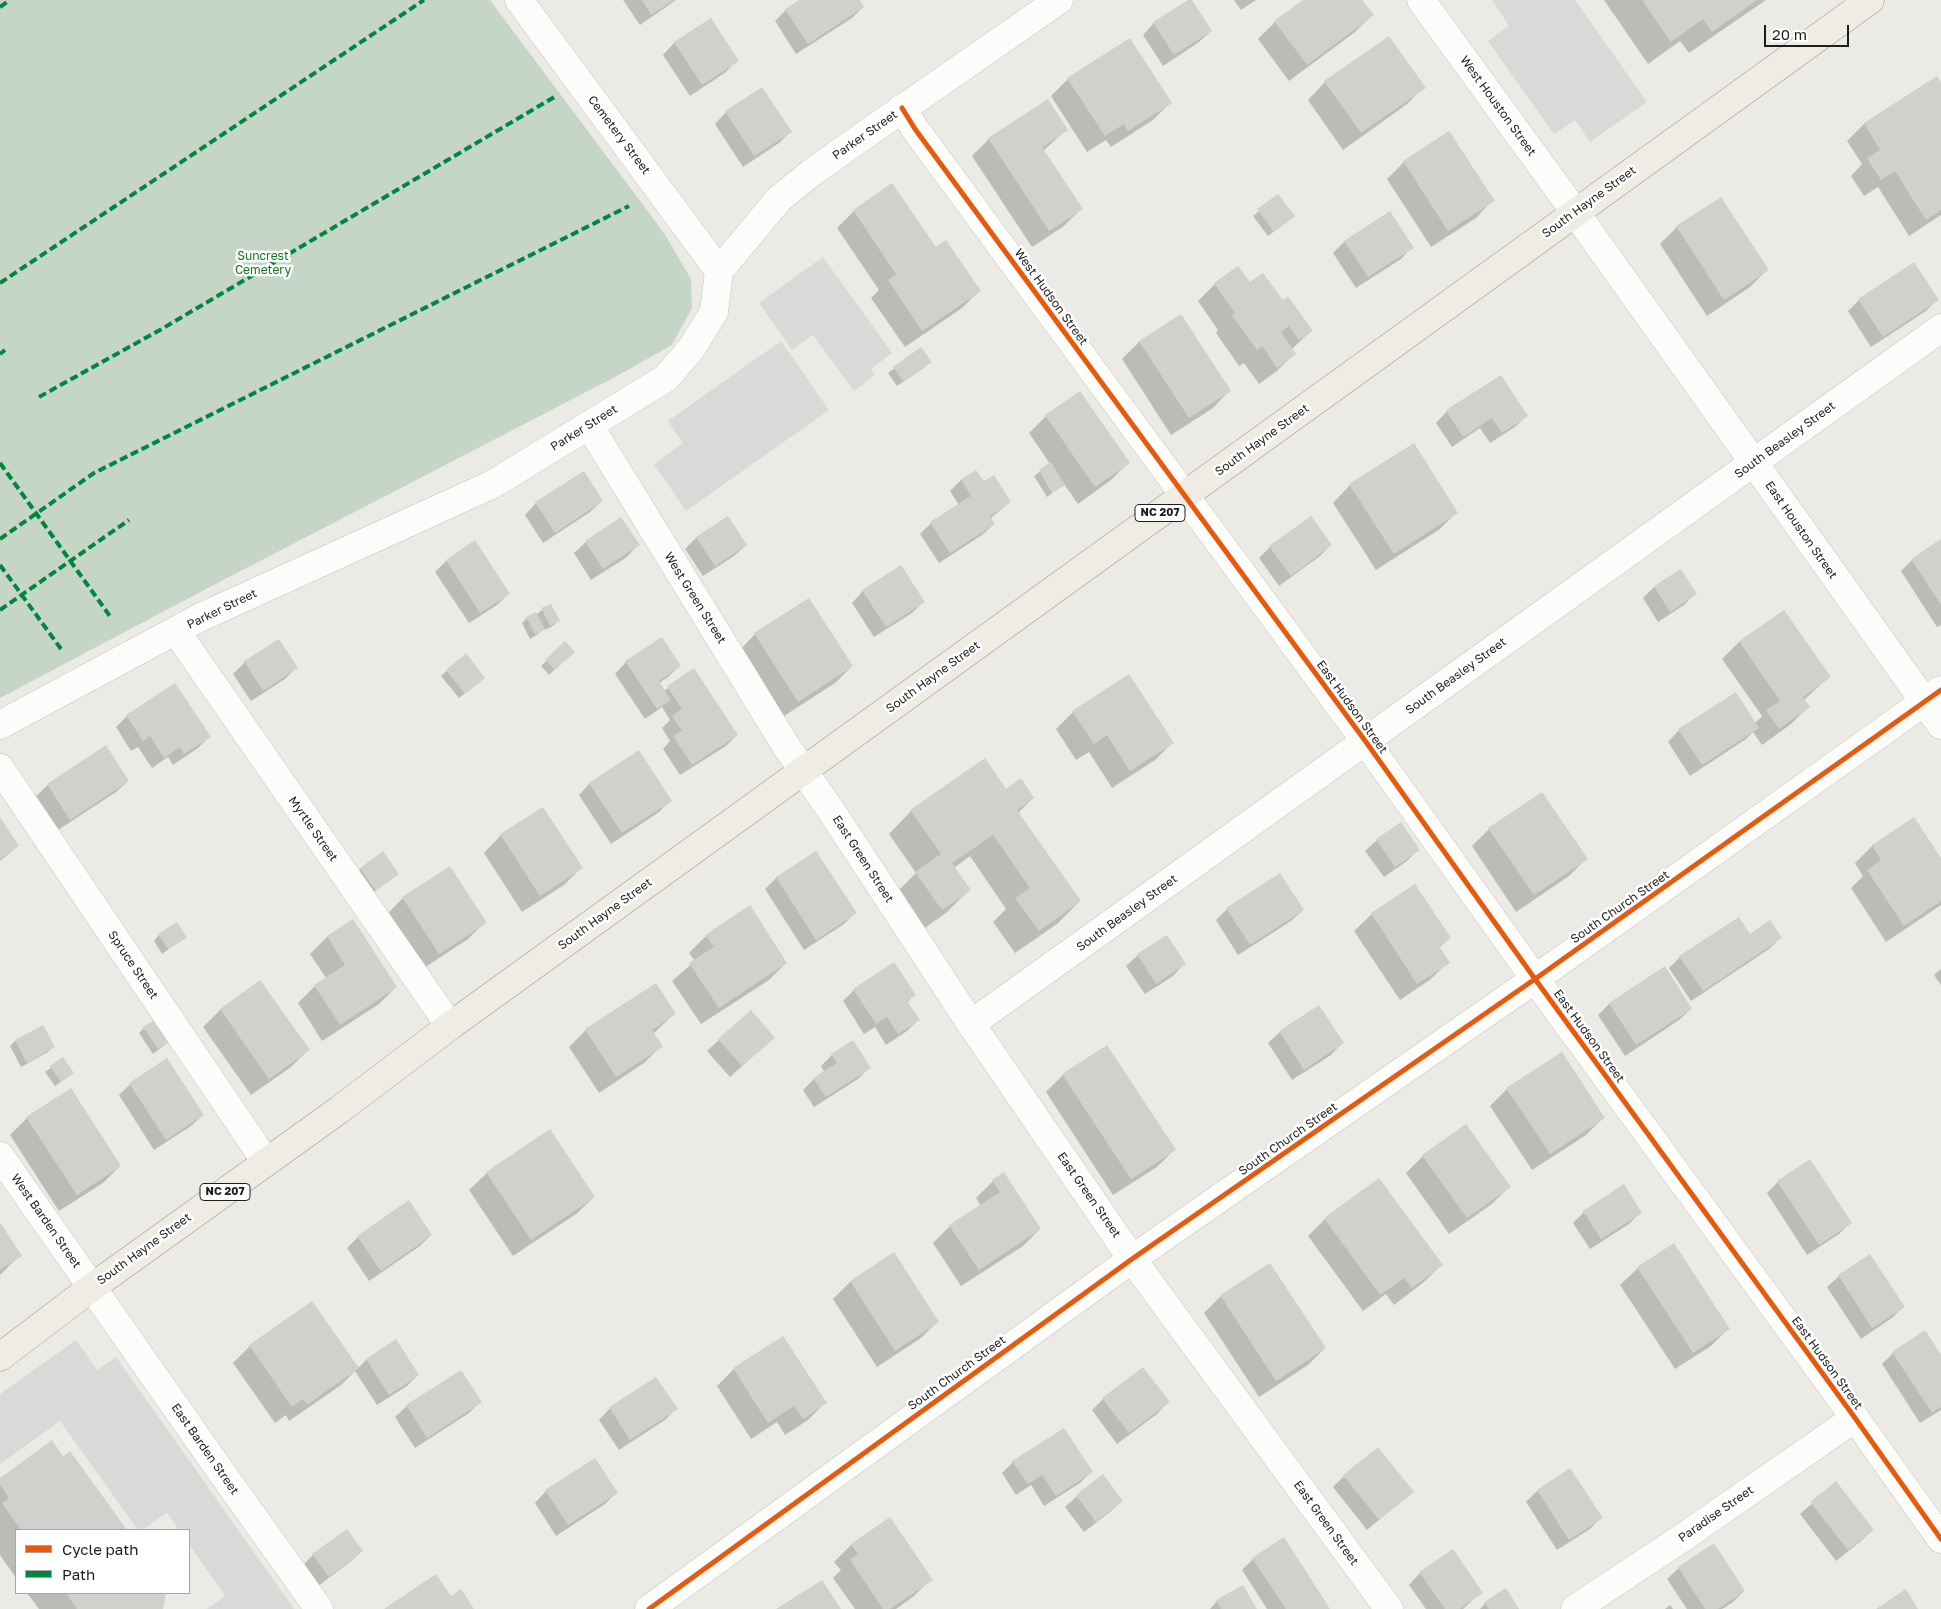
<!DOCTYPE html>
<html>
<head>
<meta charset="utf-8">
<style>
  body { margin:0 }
  #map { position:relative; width:1941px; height:1609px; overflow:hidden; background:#ebeae6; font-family:"Golos Text",sans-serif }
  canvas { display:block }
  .legend { position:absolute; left:15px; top:1529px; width:175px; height:65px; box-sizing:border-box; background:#fff; border:1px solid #a5a5a5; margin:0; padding:6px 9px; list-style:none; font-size:15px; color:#1d1d1d }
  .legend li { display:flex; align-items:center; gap:10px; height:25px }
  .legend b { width:25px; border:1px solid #a5a5a5 }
  .scale { position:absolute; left:1764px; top:25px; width:85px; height:22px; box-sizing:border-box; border:2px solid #1d1d1d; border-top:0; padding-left:6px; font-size:15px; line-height:18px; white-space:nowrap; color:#1d1d1d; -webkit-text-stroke:4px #fff; paint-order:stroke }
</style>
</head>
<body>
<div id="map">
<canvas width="1941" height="1609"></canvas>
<ul class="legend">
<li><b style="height:6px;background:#e8590c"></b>Cycle path</li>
<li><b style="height:6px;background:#00873e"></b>Path</li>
</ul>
<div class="scale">20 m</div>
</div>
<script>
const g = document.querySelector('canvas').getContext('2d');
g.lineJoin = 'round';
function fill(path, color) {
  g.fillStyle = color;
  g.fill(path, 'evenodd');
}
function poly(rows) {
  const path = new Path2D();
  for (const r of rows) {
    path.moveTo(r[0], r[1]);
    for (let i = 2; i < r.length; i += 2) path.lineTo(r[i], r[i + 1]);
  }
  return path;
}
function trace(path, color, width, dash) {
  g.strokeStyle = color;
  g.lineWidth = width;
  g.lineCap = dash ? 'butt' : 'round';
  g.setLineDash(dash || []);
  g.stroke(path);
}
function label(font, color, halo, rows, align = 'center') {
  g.font = font + ' "Golos Text",sans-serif';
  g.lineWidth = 5;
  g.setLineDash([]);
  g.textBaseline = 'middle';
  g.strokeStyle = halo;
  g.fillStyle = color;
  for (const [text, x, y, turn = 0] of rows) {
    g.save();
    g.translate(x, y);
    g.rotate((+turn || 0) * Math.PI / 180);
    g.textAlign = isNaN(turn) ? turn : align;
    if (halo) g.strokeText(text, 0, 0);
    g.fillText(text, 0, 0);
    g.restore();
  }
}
fill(poly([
  [1492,0,1575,0,1647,102,1590,142,1575,120,1554,134,1488,41,1509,26],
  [823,257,892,353,871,369,875,375,854,391,813,335,792,350,759,303],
  [781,341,829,410,686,511,654,464,683,443,668,421],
  [76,1340,97,1370,116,1357,294,1609,207,1609,225,1596,189,1544,189,1530,179,1530,167,1513,142,1530,138,1530,60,1421,0,1464,0,1394]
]), '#dad9d7');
fill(poly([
  [0,0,490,0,664,233,691,279,692,308,672,345,617,376,206,589,0,698]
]), '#c5d6c6');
fill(poly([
  [623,0,676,0,640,25],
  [801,0,858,0,863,7,852,18,796,54,775,21,786,10],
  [1190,0,1211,31,1199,42,1163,66,1143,35,1154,23],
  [1234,0,1256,0,1241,10],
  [1305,0,1361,0,1372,15,1355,32,1289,81,1258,39,1275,22],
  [1604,0,1766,0,1689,53,1680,41,1648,64],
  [710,20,737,60,726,72,690,96,663,55,674,43],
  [1389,37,1424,87,1407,104,1343,150,1308,100,1325,82],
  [1129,39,1170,103,1153,120,1111,147,1106,140,1087,152,1051,96,1068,79],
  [1937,78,1941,85,1941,215,1909,236,1878,187,1864,196,1851,176,1862,164,1847,141,1864,124],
  [726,112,790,132,779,143,743,167,715,124],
  [1066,130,1043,151,1081,209,1064,226,1032,247,972,156,989,139],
  [1404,162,1493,200,1476,218,1431,247,1387,179],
  [1278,196,1288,221,1268,236,1253,216],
  [854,211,979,291,962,308,905,347,871,298,879,290,837,228],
  [1677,227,1767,270,1750,287,1707,316,1660,244],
  [1345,241,1412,247,1401,259,1356,288,1333,253],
  [1215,284,1249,284,1282,302,1311,331,1292,349,1294,354,1277,371,1259,384,1244,363,1239,366,1216,333,1218,330,1198,301],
  [1859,300,1937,300,1926,311,1871,347,1848,311],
  [1181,315,1230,390,1213,408,1171,435,1122,359,1139,342],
  [921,348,925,367,897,386,888,373],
  [1079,392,1128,463,1111,480,1078,504,1064,484,1047,497,1034,476,1050,464,1029,433,1046,416],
  [1447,411,1526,416,1515,427,1490,443,1480,428,1452,447,1436,423],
  [976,471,983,483,1010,502,991,518,994,524,982,535,939,563,920,534,931,523,959,505,950,491,961,480],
  [583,472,602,501,590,512,543,543,525,515,536,503],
  [1350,485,1457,512,1440,529,1376,570,1333,503],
  [728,518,746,545,734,556,703,576,685,549,696,538],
  [1941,541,1941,625,1937,627,1901,571,1912,560],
  [586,542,638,545,627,557,591,580,574,553],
  [1331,545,1320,556,1279,586,1259,558,1270,547],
  [446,561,508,594,497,605,469,623,435,572],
  [1680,570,1695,594,1684,605,1658,622,1643,598,1654,587],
  [863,591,923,602,912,613,874,637,852,603],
  [809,599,852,666,835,683,781,718,738,652,755,634],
  [542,610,558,621,553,626,545,630,544,629,538,634,530,639,522,623,527,618,536,615],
  [1784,611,1829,677,1804,700,1808,707,1791,724,1762,745,1753,732,1746,739,1690,776,1668,742,1679,730,1755,723,1762,716,1722,659,1739,642],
  [278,640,296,668,285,679,251,701,233,674,245,662],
  [565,643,573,652,549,675,541,666],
  [465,655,478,683,459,698,441,676],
  [626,662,680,666,668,677,659,683,664,691,694,670,737,735,726,746,680,775,663,749,670,741,662,728,670,720,662,707,645,719,615,674],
  [1073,712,1172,743,1155,760,1112,788,1089,752,1076,760,1056,729],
  [127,716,209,737,198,748,173,765,168,757,152,768,138,747,131,751,116,727],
  [128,781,116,792,58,830,36,796,48,785],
  [590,783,670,801,659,812,611,844,579,795],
  [1006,790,1033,798,1018,813,1080,901,1057,924,1015,953,993,922,1006,909,970,856,954,868,969,890,946,913,919,932,893,896,916,873,889,834,911,811],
  [1542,793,1586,859,1569,876,1516,912,1472,846,1489,829],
  [543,808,581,868,564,885,522,912,484,853,501,835],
  [0,819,18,846,0,861],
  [1913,819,1941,860,1941,905,1886,942,1851,888,1863,876,1855,863,1872,846],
  [1377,840,1418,850,1407,861,1384,877,1365,851],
  [815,852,855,913,844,924,804,950,765,889,776,878],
  [360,869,397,874,370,895,355,874],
  [403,898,485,922,468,939,421,970,386,915],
  [1227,909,1303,910,1291,921,1238,955,1216,920],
  [1372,914,1449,938,1439,948,1448,962,1431,979,1400,1000,1354,931],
  [352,920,396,987,379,1004,322,1041,298,1003,315,986,326,978,310,954,327,937],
  [159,935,185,937,162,954,154,941],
  [1750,935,1780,938,1769,949,1691,1001,1669,968,1680,957],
  [706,936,786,963,769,980,701,1024,672,981,695,961,689,953],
  [1138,955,1184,964,1173,976,1145,994,1126,966],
  [1941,969,1941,985,1934,975],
  [260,982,308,1050,291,1067,251,1095,203,1027,220,1010],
  [854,990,914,995,907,1003,918,1020,907,1031,886,1045,875,1027,864,1034,843,1001],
  [1609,1004,1691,1009,1679,1020,1625,1056,1598,1015],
  [674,1014,653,1034,661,1046,644,1063,599,1093,569,1047,586,1030],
  [43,1027,53,1047,48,1052,21,1067,10,1046,15,1041],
  [144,1028,171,1040,153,1054,139,1033],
  [1280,1032,1342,1043,1331,1055,1292,1080,1268,1043],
  [773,1038,730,1077,707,1051,719,1040],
  [832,1055,869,1068,858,1079,814,1107,803,1090,814,1079,824,1072,821,1066],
  [63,1059,73,1073,55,1086,45,1072],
  [1063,1075,1174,1150,1157,1167,1113,1195,1046,1092],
  [130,1084,203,1115,191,1126,154,1150,119,1095],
  [1507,1089,1603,1118,1586,1135,1532,1170,1490,1106],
  [27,1118,120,1166,103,1183,59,1211,10,1135],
  [550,1131,594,1197,576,1214,513,1256,469,1190,487,1173],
  [1423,1156,1509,1187,1492,1204,1449,1234,1406,1173],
  [993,1181,1040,1229,1023,1246,961,1286,933,1243,950,1226,981,1206,976,1198],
  [1778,1182,1850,1223,1839,1234,1807,1255,1767,1193],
  [1584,1212,1641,1212,1629,1224,1590,1249,1573,1223],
  [1325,1219,1441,1265,1424,1282,1394,1305,1386,1294,1363,1311,1308,1236],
  [0,1224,20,1255,0,1275],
  [431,1235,420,1246,369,1281,347,1248,358,1237],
  [894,1254,938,1321,921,1338,877,1367,833,1299,850,1282],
  [1638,1268,1728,1329,1711,1346,1675,1369,1620,1285],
  [1839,1276,1903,1307,1892,1318,1861,1339,1827,1287],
  [1221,1296,1325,1348,1308,1365,1259,1397,1204,1313],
  [312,1303,358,1368,366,1360,396,1341,418,1375,407,1386,377,1405,355,1371,341,1385,289,1421,286,1415,275,1423,233,1363,250,1346],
  [783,1337,825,1403,808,1420,785,1435,777,1422,751,1439,717,1386,734,1369],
  [1893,1353,1941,1358,1941,1410,1920,1423,1882,1364],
  [460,1371,480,1402,469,1413,415,1448,395,1417,407,1406],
  [1103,1399,1168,1402,1157,1414,1117,1444,1092,1410],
  [610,1408,676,1409,665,1420,619,1450,599,1420],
  [70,1452,125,1530,16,1530,16,1578,0,1555,0,1479,62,1458],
  [1013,1462,1091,1472,1080,1483,1044,1506,1031,1485,1016,1495,1002,1473],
  [1103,1476,1122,1501,1110,1512,1084,1532,1065,1507,1077,1496],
  [1344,1476,1412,1492,1367,1530,1333,1487],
  [1836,1483,1873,1530,1861,1541,1836,1561,1800,1514],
  [546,1491,616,1493,605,1504,556,1536,535,1503],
  [1537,1491,1601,1518,1590,1529,1557,1550,1526,1502],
  [889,1519,931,1579,914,1596,896,1609,855,1609,833,1578,841,1570,834,1562,851,1545],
  [1714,1545,1744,1591,1733,1602,1722,1609,1687,1609,1667,1579,1679,1568],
  [362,1551,350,1562,317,1587,302,1566,313,1555],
  [1253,1559,1329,1609,1267,1609,1242,1570],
  [1420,1573,1481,1593,1463,1609,1426,1609,1409,1585],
  [27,1593,165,1593,162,1609,39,1609],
  [1217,1601,1255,1609,1210,1609],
  [1485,1603,1516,1609,1480,1609],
  [1670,1605,1673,1609,1665,1609]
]), '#0003');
fill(poly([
  [642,0,674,0,651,15],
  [799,0,860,0,864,7,808,44,785,9],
  [1188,0,1192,0,1212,31,1174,55,1153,22],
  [1303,0,1362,0,1374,15,1307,65,1274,21],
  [1642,0,1757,0,1712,32,1703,19,1671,42],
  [711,18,739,61,702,85,674,42],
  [1389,36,1426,88,1361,133,1324,81],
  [1130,38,1172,103,1128,131,1124,124,1105,136,1067,78],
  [1937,76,1941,83,1941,210,1926,220,1895,171,1881,180,1867,158,1880,150,1864,123],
  [762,87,792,132,754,156,725,111],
  [1048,99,1068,130,1042,147,1083,209,1049,231,988,138],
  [1449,131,1495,201,1448,231,1403,161],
  [892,183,936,247,946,240,981,291,922,331,888,280,896,274,853,210],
  [1278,194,1295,216,1274,232,1257,209],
  [1721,197,1769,270,1724,300,1676,226],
  [1390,211,1414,248,1368,277,1344,241],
  [1914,262,1939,300,1883,337,1858,299],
  [1238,266,1250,282,1263,273,1283,300,1288,296,1313,331,1299,340,1289,326,1281,332,1296,354,1277,368,1262,346,1257,350,1232,315,1235,313,1214,283],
  [1181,314,1231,391,1189,418,1139,341],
  [921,347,932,362,903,381,893,367],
  [1501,375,1528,416,1502,433,1492,418,1463,437,1446,410],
  [1080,391,1130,463,1095,487,1045,415],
  [1414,443,1458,513,1394,554,1349,484],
  [1051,462,1065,485,1052,493,1039,470],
  [976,470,984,481,994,475,1011,502,990,516,995,524,950,553,930,522,971,496,961,479],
  [584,471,603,501,555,533,535,502],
  [728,516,747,545,715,566,696,537],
  [1311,516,1332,545,1291,576,1269,546],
  [621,517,640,545,603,569,585,541],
  [1941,539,1941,605,1911,559],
  [475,540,510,594,480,613,446,560],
  [901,565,925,602,886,627,862,590],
  [1681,569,1697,594,1670,612,1654,586],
  [809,598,853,666,798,702,754,633],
  [551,604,560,621,550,626,541,608],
  [1784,610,1831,677,1803,697,1810,707,1779,729,1766,710,1780,701,1739,641],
  [536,612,545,629,535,634,526,617],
  [662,637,681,666,659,681,671,700,657,709,625,661],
  [279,639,298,668,263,691,244,661],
  [565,641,575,652,555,670,545,660],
  [466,653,485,678,465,694,446,670],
  [694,668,738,735,692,765,673,736,682,731,672,716,682,709,667,686],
  [1129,674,1174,743,1130,771,1107,735,1094,744,1072,711],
  [175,683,211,737,184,754,180,747,164,758,150,736,143,741,126,715],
  [1736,692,1759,728,1702,765,1678,729],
  [106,745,129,781,70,820,47,784],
  [639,750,672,801,622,833,589,783],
  [985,758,1006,789,1021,778,1034,798,1017,810,1081,901,1039,931,1015,898,1030,888,993,835,952,863,971,890,942,910,915,872,941,854,910,810],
  [1542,792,1588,859,1534,895,1488,828],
  [543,807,583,868,540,896,500,834],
  [0,817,19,846,0,859],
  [1914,817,1941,858,1941,901,1904,926,1867,870,1881,860,1872,845],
  [1401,822,1420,850,1395,867,1376,839],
  [383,851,399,874,376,891,360,868],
  [816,851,857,913,816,940,776,877],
  [450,866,487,923,439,954,402,897],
  [1280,873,1304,910,1250,945,1226,908],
  [1415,884,1451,938,1439,946,1450,963,1417,984,1371,913],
  [750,905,787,963,719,1008,689,963,714,947,705,935],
  [1739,917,1750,934,1770,920,1782,938,1703,991,1679,956],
  [353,919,397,987,340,1025,314,985,345,965,327,936],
  [177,922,187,938,168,949,158,934],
  [1167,935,1186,964,1156,984,1137,954],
  [894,962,916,995,907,1001,920,1020,898,1034,887,1017,876,1024,853,989],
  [1665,966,1692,1009,1636,1045,1609,1003],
  [260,980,310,1050,269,1079,220,1009],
  [656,983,676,1014,652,1030,663,1047,616,1077,585,1029],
  [1319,1005,1344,1043,1304,1070,1279,1031],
  [751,1010,775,1038,742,1066,718,1039],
  [157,1018,172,1040,158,1049,143,1027],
  [43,1025,55,1047,27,1063,15,1040],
  [853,1040,871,1068,826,1097,813,1078,837,1063,831,1054],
  [1107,1045,1176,1150,1131,1179,1062,1074],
  [1562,1052,1605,1118,1550,1154,1506,1088],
  [63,1057,74,1073,61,1082,50,1066],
  [167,1058,204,1115,166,1140,129,1083],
  [71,1088,121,1166,77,1195,26,1117],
  [1466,1124,1511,1187,1467,1218,1422,1155],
  [550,1129,595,1197,531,1240,486,1172],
  [1810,1159,1852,1223,1819,1245,1777,1181],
  [1004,1172,1041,1229,979,1270,949,1225,1000,1192,992,1180],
  [1379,1178,1443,1265,1412,1288,1404,1278,1380,1295,1324,1218],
  [1624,1184,1642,1213,1601,1239,1583,1211],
  [409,1200,432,1235,381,1271,357,1236],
  [0,1222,22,1256,0,1270],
  [1674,1243,1730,1329,1693,1353,1637,1267],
  [894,1252,939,1322,895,1351,850,1281],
  [1870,1254,1905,1307,1872,1328,1838,1275],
  [1270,1263,1326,1348,1276,1381,1220,1295],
  [312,1301,359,1368,307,1405,303,1399,292,1407,249,1345],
  [1925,1330,1941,1355,1941,1407,1932,1413,1892,1352],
  [783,1336,827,1403,803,1419,794,1406,768,1423,733,1368],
  [396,1339,419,1375,389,1395,366,1359],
  [1143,1367,1170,1402,1129,1433,1102,1398],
  [461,1370,482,1402,427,1438,406,1405],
  [656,1377,678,1409,630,1440,609,1407],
  [1064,1428,1093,1472,1056,1496,1042,1475,1028,1484,1012,1461],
  [52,1440,63,1456,70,1451,127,1530,21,1530,2,1503,9,1498,0,1485,0,1478],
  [1378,1447,1414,1492,1379,1520,1343,1475],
  [595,1458,618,1493,568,1525,545,1490],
  [1570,1468,1603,1518,1569,1540,1537,1490],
  [1103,1474,1123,1501,1096,1522,1076,1495],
  [1836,1481,1874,1530,1848,1550,1810,1502],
  [890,1517,933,1580,890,1609,883,1609,850,1560,858,1554,851,1544],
  [347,1529,363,1551,329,1577,312,1554],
  [1284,1537,1330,1609,1286,1609,1252,1558],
  [1714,1543,1745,1591,1718,1609,1705,1609,1678,1567],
  [1453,1549,1483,1593,1460,1609,1445,1609,1419,1572],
  [436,1574,451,1596,461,1589,474,1609,384,1609],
  [822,1580,841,1609,776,1609],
  [1243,1585,1257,1609,1221,1609,1216,1600],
  [1506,1588,1519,1609,1489,1609,1484,1602],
  [1906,1589,1918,1609,1876,1609],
  [66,1593,166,1593,163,1609,77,1609]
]), '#d2d0cd');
const minor = poly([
  [519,0,719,271],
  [1421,0,1575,212,1941,725],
  [902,108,915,129,1366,742,1535,979,1855,1418,1941,1539],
  [589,425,786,746,830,809,971,1024,1132,1259,1389,1609],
  [176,631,450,1026],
  [0,725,199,618,493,484,666,378,691,349,714,312,719,271,779,199,811,173,849,146,1059,0],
  [0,768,266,1162],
  [971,1024,1941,328],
  [0,1156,217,1466,319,1609],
  [649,1609,1132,1259,1535,979,1941,690],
  [1575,1609,1685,1536,1855,1418]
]);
const major = poly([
  [0,1357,91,1288,339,1110,450,1026,1870,0]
]);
trace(minor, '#c4c4c2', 29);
trace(major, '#a09984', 29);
trace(minor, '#fcfcfb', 28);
trace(major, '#efece4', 28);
trace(poly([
  [0,7,10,0],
  [0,283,424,0],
  [0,354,5,350],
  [39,397,160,330,556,96],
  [0,463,112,619],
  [0,539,94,473,629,206],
  [0,565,61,649],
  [0,610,129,520]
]), '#00873e', 4, [8, 4]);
trace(poly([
  [902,108,915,129,1366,742,1535,979,1855,1418,1941,1539],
  [649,1609,1132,1259,1535,979,1941,690]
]), '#e8590c', 5);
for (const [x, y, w] of [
  [1160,513,50],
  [225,1192,50]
]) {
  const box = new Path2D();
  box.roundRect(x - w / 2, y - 8.5, w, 17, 4);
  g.fillStyle = '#fff';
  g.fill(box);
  trace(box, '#1d1d1d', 1);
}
label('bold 11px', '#1d1d1d', null, [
  ["NC 207",1160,513],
  ["NC 207",225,1192]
]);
label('12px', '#1d1d1d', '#fff', [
  ["West Houston Street",1498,106,54],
  ["Cemetery Street",619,135,53],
  ["Parker Street",865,135,-35],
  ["South Hayne Street",1589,202,-36],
  ["West Hudson Street",1051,297,54],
  ["Parker Street",584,428,-32],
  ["South Hayne Street",1262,440,-36],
  ["South Beasley Street",1785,440,-36],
  ["East Houston Street",1801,530,55],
  ["West Green Street",695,598,58],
  ["Parker Street",222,609,-26],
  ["South Beasley Street",1456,676,-36],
  ["South Hayne Street",933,677,-36],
  ["East Hudson Street",1352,707,54],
  ["Myrtle Street",313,829,55],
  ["East Green Street",863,859,57],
  ["South Church Street",1620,907,-35],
  ["South Beasley Street",1127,913,-36],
  ["South Hayne Street",605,914,-36],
  ["Spruce Street",133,965,56],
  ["East Hudson Street",1589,1036,54],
  ["South Church Street",1288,1139,-35],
  ["East Green Street",1089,1195,55],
  ["West Barden Street",46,1221,55],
  ["South Hayne Street",144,1249,-36],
  ["East Hudson Street",1827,1363,54],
  ["South Church Street",957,1373,-36],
  ["East Barden Street",205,1449,55],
  ["Paradise Street",1716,1514,-35],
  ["East Green Street",1326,1523,54]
]);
label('12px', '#117520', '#fff', [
  ["Suncrest",263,256],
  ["Cemetery",263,270]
]);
</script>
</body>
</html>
